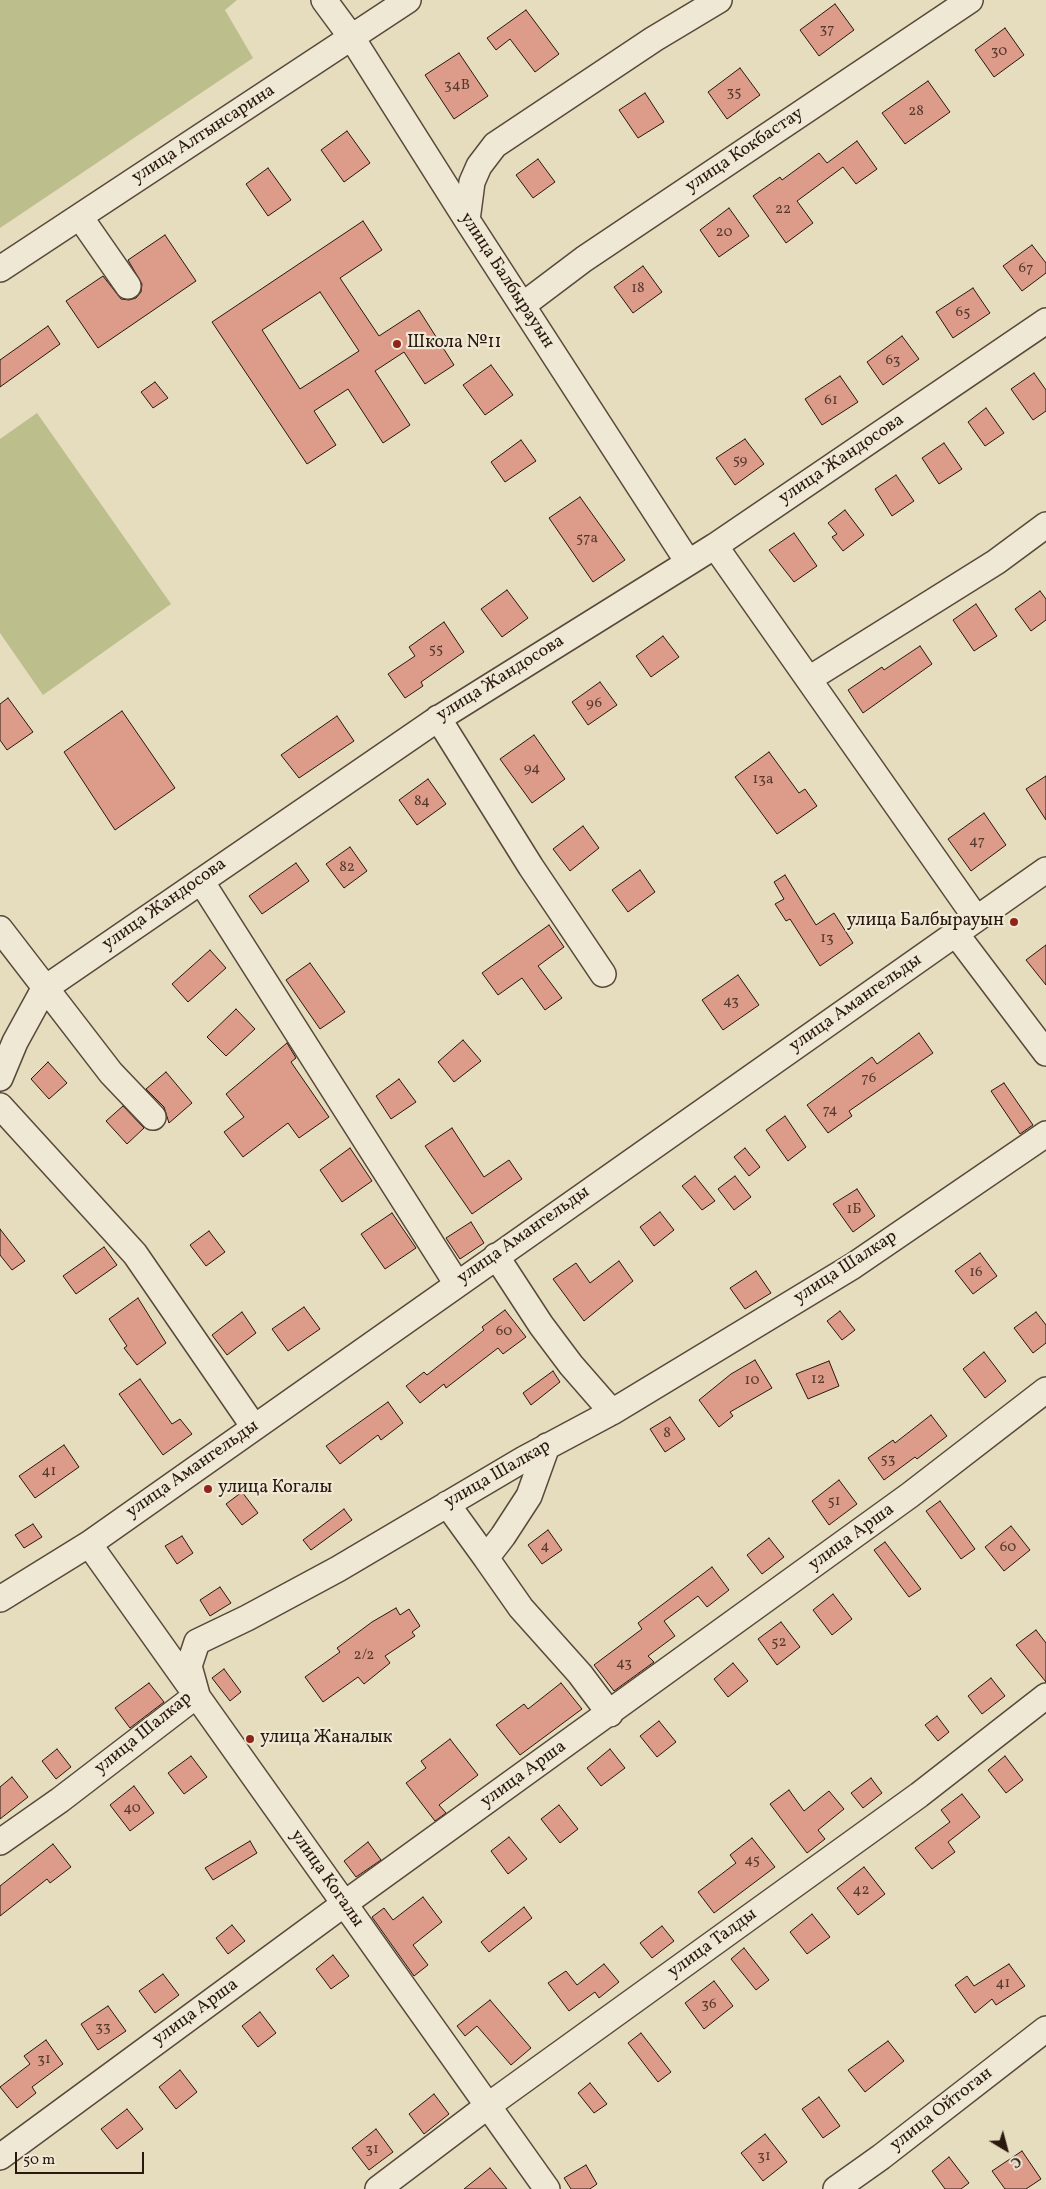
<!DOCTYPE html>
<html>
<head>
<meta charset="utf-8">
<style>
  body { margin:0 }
  #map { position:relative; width:1046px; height:2189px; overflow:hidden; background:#e6dcbe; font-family:Vollkorn,serif }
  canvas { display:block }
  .north { position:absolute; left:981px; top:2124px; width:50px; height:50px; -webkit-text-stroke:4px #efe8d5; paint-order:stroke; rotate:143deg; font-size:14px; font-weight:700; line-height:20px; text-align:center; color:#29180e }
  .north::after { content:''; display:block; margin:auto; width:18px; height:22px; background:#29180e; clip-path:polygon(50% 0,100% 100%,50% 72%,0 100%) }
  .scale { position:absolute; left:15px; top:2152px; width:129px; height:22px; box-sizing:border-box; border:2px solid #29180e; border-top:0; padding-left:6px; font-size:15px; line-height:18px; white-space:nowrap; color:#29180e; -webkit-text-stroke:4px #efe8d5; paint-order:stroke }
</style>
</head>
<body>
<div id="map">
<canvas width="1046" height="2189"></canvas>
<div class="north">С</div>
<div class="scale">50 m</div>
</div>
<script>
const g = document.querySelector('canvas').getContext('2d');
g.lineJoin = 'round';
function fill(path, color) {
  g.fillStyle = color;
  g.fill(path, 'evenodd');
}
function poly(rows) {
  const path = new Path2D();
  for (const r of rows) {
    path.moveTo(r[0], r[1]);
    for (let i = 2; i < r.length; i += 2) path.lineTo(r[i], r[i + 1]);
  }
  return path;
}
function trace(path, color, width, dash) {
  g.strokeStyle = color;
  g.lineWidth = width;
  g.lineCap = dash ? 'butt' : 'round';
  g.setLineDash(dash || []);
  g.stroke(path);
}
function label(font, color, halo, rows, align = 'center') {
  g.font = font + ' Vollkorn,serif';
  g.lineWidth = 4.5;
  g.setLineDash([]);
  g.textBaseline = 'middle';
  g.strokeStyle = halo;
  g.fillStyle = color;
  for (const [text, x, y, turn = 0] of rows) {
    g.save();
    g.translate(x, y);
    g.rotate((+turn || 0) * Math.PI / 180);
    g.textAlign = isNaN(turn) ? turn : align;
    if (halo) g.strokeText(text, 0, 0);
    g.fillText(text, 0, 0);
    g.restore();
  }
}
fill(poly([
  [0,0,237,0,225,10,253,58,0,228],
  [37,413,171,604,43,695,0,633,0,439]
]), '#bcbe8c');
const building = poly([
  [835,4,854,30,819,56,800,30,835,4],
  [526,10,559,54,535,72,510,39,496,50,487,38,526,10],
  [1005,28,1024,55,994,77,975,50,1005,28],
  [459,53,488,96,454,119,425,75,459,53],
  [740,68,760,95,727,119,708,92,740,68],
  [928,81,950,112,905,144,882,113,928,81],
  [645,93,664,122,638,138,619,110,645,93],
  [347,131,370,163,344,182,321,150,347,131],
  [857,141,877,169,856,184,843,167,797,201,813,223,786,243,753,196,780,177,782,180,819,153,827,163,857,141],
  [538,159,555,182,533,198,516,175,538,159],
  [268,168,291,200,268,216,246,184,268,168],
  [729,208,749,236,719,257,700,230,729,208],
  [363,221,382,250,340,278,379,336,419,310,454,365,425,384,404,352,375,371,410,425,383,443,348,389,314,411,336,445,307,464,212,322,363,221],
  [320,292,359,351,300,389,262,330,320,292],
  [165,235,196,281,98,348,66,301,103,276,121,299,129,300,136,298,141,292,142,284,128,260,165,235],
  [1032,245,1046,263,1046,273,1022,291,1003,266,1032,245],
  [643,266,662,292,633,313,614,287,643,266],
  [973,288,990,313,953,338,936,312,973,288],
  [48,326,60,344,0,387,0,360,48,326],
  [902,336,919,359,883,385,867,362,902,336],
  [491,365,513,395,485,415,463,385,491,365],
  [1034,373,1046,390,1046,411,1033,420,1011,389,1034,373],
  [840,376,858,402,822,425,805,399,840,376],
  [155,382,168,398,153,408,141,392,155,382],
  [986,408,1004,433,985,446,968,422,986,408],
  [745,439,764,464,735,485,716,458,745,439],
  [521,440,536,461,505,482,491,462,521,440],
  [944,443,962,469,939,484,922,458,944,443],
  [896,475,914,501,892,516,875,489,896,475],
  [580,497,625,560,593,582,549,518,580,497],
  [845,510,864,535,843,551,832,537,837,534,828,523,845,510],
  [794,533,817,566,794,582,769,550,794,533],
  [507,590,528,618,502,637,481,609,507,590],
  [1040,591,1046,599,1046,620,1031,631,1015,609,1040,591],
  [976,604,997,636,974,651,953,620,976,604],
  [444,622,464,652,421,682,423,686,405,698,388,674,415,656,409,647,444,622],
  [663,636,679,657,651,677,636,656,663,636],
  [920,646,932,664,863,713,848,690,882,667,884,670,920,646],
  [600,682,617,705,588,725,572,702,600,682],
  [8,698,33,732,7,750,0,740,0,704,8,698],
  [122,711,175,788,115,830,64,752,122,711],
  [337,716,354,741,299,778,281,755,337,716],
  [534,735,565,779,532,803,500,759,534,735],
  [769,752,799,793,805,789,817,806,777,834,735,777,769,752],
  [1046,776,1046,820,1026,789,1046,776],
  [428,779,446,804,417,825,399,800,428,779],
  [984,813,1006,845,971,871,948,839,984,813],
  [583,826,599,848,570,871,553,849,583,826],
  [350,847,367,871,344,888,326,864,350,847],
  [296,863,309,881,262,914,249,896,296,863],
  [640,870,655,892,628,912,612,890,640,870],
  [785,875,816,925,834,913,853,943,820,966,790,919,786,921,775,904,784,899,774,882,785,875],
  [549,925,564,947,538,966,562,998,545,1010,522,978,498,995,482,973,549,925],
  [1046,945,1046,985,1026,960,1046,945],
  [210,950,226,968,188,1002,172,984,210,950],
  [310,963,345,1012,320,1029,286,980,310,963],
  [738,975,759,1005,723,1030,702,1000,738,975],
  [236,1009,255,1029,226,1056,207,1037,236,1009],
  [919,1033,933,1053,849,1111,852,1116,828,1133,807,1105,872,1057,877,1064,919,1033],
  [463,1040,481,1061,454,1082,438,1062,463,1040],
  [287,1043,296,1058,291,1062,329,1117,299,1138,288,1123,243,1157,224,1132,244,1117,226,1094,287,1043],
  [48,1062,67,1083,49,1099,31,1079,48,1062],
  [166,1072,192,1103,169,1123,164,1107,146,1089,166,1072],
  [399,1079,416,1102,391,1119,376,1096,399,1079],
  [1004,1083,1033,1125,1020,1134,991,1091,1004,1083],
  [123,1106,144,1128,127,1144,106,1121,123,1106],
  [785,1116,806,1147,788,1161,766,1130,785,1116],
  [452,1128,484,1177,509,1160,522,1179,472,1214,425,1146,452,1128],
  [350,1148,372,1181,342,1202,320,1170,350,1148],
  [745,1148,760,1167,749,1176,734,1157,745,1148],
  [695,1176,715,1201,702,1210,682,1186,695,1176],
  [735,1176,751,1197,734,1210,718,1189,735,1176],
  [857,1189,875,1216,853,1232,833,1204,857,1189],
  [660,1212,674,1230,654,1246,640,1227,660,1212],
  [392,1213,416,1248,385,1269,361,1234,392,1213],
  [471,1222,484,1243,460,1259,446,1238,471,1222],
  [0,1229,25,1261,12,1270,0,1255,0,1229],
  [209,1231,225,1252,206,1266,190,1245,209,1231],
  [104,1247,117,1265,76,1294,63,1276,104,1247],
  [980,1253,997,1276,973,1294,955,1271,980,1253],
  [619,1261,633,1281,584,1321,553,1279,576,1263,590,1283,619,1261],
  [756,1271,771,1293,745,1309,730,1288,756,1271],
  [138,1298,166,1343,137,1365,124,1348,127,1346,109,1319,138,1298],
  [304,1307,320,1329,288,1351,272,1329,304,1307],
  [505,1310,526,1337,503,1354,498,1348,446,1388,444,1384,420,1403,406,1386,424,1372,427,1375,484,1330,482,1327,505,1310],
  [840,1311,855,1330,842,1340,827,1321,840,1311],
  [242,1312,256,1333,227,1355,212,1335,242,1312],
  [1036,1312,1046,1325,1046,1343,1033,1353,1014,1328,1036,1312],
  [984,1352,1006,1381,985,1398,963,1369,984,1352],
  [755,1360,772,1388,730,1412,733,1416,719,1427,699,1400,731,1374,755,1360],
  [829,1361,839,1386,808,1399,796,1374,829,1361],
  [553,1371,560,1382,531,1405,523,1393,553,1371],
  [140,1379,172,1424,180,1419,192,1434,163,1455,119,1394,140,1379],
  [388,1402,403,1423,381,1440,378,1435,340,1464,326,1446,388,1402],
  [931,1415,947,1436,917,1459,915,1457,884,1480,868,1458,893,1440,895,1443,931,1415],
  [670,1417,685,1439,665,1452,650,1429,670,1417],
  [64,1445,79,1467,35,1498,19,1476,64,1445],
  [839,1480,857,1504,829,1525,812,1501,839,1480],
  [242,1492,258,1513,242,1525,226,1504,242,1492],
  [940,1501,975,1549,961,1559,926,1511,940,1501],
  [344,1509,352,1520,311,1550,303,1540,344,1509],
  [33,1524,42,1537,24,1548,15,1535,33,1524],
  [1011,1526,1030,1550,1004,1571,985,1547,1011,1526],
  [548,1530,562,1550,542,1564,528,1545,548,1530],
  [182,1536,193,1553,177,1564,165,1546,182,1536],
  [769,1538,784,1557,762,1574,747,1555,769,1538],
  [885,1542,921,1589,909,1597,874,1550,885,1542],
  [712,1567,729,1590,707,1607,698,1596,664,1621,675,1636,648,1656,654,1662,614,1691,594,1665,642,1629,638,1623,712,1567],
  [220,1587,231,1603,210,1616,200,1600,220,1587],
  [833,1594,852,1619,832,1635,813,1610,833,1594],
  [396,1608,400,1615,409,1609,420,1626,412,1632,415,1636,385,1656,390,1663,364,1684,358,1677,323,1702,305,1677,340,1652,337,1648,372,1622,396,1608],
  [781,1622,800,1647,777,1665,758,1639,781,1622],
  [1036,1630,1046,1643,1046,1682,1016,1645,1036,1630],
  [733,1663,748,1681,728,1697,714,1679,733,1663],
  [224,1669,241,1692,230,1701,212,1678,224,1669],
  [991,1678,1005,1696,982,1714,968,1696,991,1678],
  [149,1683,164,1702,130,1728,115,1708,149,1683],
  [561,1683,582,1709,520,1755,496,1725,524,1704,528,1709,561,1683],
  [937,1716,949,1732,938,1741,925,1725,937,1716],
  [659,1721,676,1742,657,1757,640,1736,659,1721],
  [450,1739,478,1775,439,1805,446,1813,435,1821,406,1783,426,1768,421,1761,450,1739],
  [57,1749,71,1767,56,1779,42,1761,57,1749],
  [610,1749,625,1768,601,1786,587,1768,610,1749],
  [191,1756,207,1777,184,1794,168,1773,191,1756],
  [1005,1756,1023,1780,1006,1793,988,1770,1005,1756],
  [12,1777,28,1797,0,1819,0,1787,12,1777],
  [871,1778,882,1793,863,1808,851,1793,871,1778],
  [134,1786,154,1813,130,1831,110,1805,134,1786],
  [789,1790,804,1811,829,1791,844,1809,818,1830,825,1839,807,1853,770,1804,789,1790],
  [962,1794,980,1817,948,1842,955,1852,932,1869,915,1848,950,1822,941,1810,962,1794],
  [559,1805,578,1829,560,1843,541,1819,559,1805],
  [509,1837,527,1859,508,1874,491,1851,509,1837],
  [752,1838,775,1867,714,1913,698,1892,736,1863,730,1855,752,1838],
  [250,1841,257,1853,213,1880,205,1868,250,1841],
  [368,1842,381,1860,356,1877,344,1861,368,1842],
  [53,1844,71,1867,50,1883,47,1879,0,1916,0,1886,53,1844],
  [864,1867,885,1894,858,1915,837,1888,864,1867],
  [423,1897,442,1922,413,1945,428,1965,414,1976,372,1917,384,1908,393,1920,423,1897],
  [524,1907,532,1918,489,1952,481,1942,524,1907],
  [812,1914,830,1937,807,1954,790,1932,812,1914],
  [232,1925,245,1941,228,1954,216,1938,232,1925],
  [662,1926,674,1941,652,1958,640,1943,662,1926],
  [744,1948,769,1980,756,1990,731,1959,744,1948],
  [333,1955,349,1976,331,1989,316,1969,333,1955],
  [604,1964,619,1982,599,1998,595,1992,569,2011,548,1983,566,1971,577,1985,604,1964],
  [1009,1964,1025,1986,996,2005,992,1999,975,2013,955,1985,967,1976,974,1986,1009,1964],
  [163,1974,179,1995,155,2013,139,1991,163,1974],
  [714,1981,733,2006,704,2029,685,2003,714,1981],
  [490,2000,531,2048,511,2065,477,2026,465,2036,457,2026,490,2000],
  [108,2006,126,2031,98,2050,81,2024,108,2006],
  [260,2012,276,2033,258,2047,242,2026,260,2012],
  [641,2033,671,2072,658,2082,628,2043,641,2033],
  [46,2040,63,2064,32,2087,36,2093,17,2108,0,2087,30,2064,24,2056,46,2040],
  [888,2041,904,2061,865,2092,848,2070,888,2041],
  [180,2070,197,2092,176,2109,159,2087,180,2070],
  [590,2083,607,2104,594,2113,578,2093,590,2083],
  [434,2094,449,2114,424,2134,409,2114,434,2094],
  [819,2097,840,2126,823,2138,802,2109,819,2097],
  [127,2109,143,2129,117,2149,101,2129,127,2109],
  [376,2129,393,2152,369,2170,352,2148,376,2129],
  [765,2134,787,2162,763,2181,741,2153,765,2134],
  [1022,2151,1041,2179,1026,2189,1005,2189,992,2171,1022,2151],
  [949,2157,969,2183,961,2189,945,2189,932,2171,949,2157],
  [586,2165,597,2184,590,2189,571,2189,564,2178,586,2165],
  [490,2168,507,2189,464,2189,490,2168]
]);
fill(building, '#dc9c89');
trace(building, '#29180e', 1);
const minor = poly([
  [324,0,352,38,467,220,688,562],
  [80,217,128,286],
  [467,220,472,182,479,166,495,145,654,39,719,0],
  [0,269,408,0],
  [523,305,584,259,970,0],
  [715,546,976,918],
  [809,679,996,562,1046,525],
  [438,718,531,867,603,974],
  [201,881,457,1284],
  [0,929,111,1073,153,1117],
  [956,934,1046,1053],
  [0,1078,15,1042,44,989,433,722,715,546,1046,321],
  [0,1106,135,1254,254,1427],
  [496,1256,541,1325,571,1365,612,1412],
  [547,1446,529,1496,503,1536,486,1558,521,1608,580,1674,610,1714],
  [447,1504,486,1558],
  [89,1544,547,2189],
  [0,1599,89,1544,1046,870],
  [0,1842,60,1800,197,1695,189,1666,197,1642,247,1618,338,1569,524,1459,612,1412,853,1266,1046,1134],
  [0,2157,344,1904,910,1495,1046,1390],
  [378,2189,489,2105,919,1795,1046,1696],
  [836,2189,881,2157,1046,2029]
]);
trace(minor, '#58493a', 28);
trace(minor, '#efe8d5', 25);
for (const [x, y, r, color] of [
  [397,344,5,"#8f2418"],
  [1014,922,5,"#8f2418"],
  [208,1489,5,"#8f2418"],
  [250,1739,5,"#8f2418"]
]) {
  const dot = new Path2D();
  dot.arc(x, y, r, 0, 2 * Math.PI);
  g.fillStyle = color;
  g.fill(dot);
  trace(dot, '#efe8d5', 2);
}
label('15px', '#56392d', null, [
  ["37",827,30],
  ["30",999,52],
  ["34В",457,86],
  ["35",734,93],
  ["28",916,112],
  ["22",783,210],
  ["20",724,233],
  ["67",1026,269],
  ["18",638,289],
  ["65",963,313],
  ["63",893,361],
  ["61",831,401],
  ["59",740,461],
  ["57а",587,539],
  ["55",436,650],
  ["96",594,704],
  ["94",532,769],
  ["13а",763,780],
  ["84",422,802],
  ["47",977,842],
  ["82",347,868],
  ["13",827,939],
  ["43",731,1002],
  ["76",869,1079],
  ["74",830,1111],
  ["1Б",854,1210],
  ["16",976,1273],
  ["60",504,1332],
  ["12",818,1380],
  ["10",752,1381],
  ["8",667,1434],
  ["53",888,1460],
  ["41",49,1472],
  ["51",834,1502],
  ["4",545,1547],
  ["60",1008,1548],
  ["52",779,1643],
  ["2/2",364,1656],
  ["43",624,1664],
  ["40",132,1809],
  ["45",752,1861],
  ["42",861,1891],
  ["41",1003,1984],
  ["36",709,2005],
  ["33",103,2028],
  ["31",44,2060],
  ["31",372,2150],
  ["31",764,2157]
]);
label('18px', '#29180e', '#efe8d5', [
  ["улица Алтынсарина",204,135,-33],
  ["улица Кокбастау",745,151,-34],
  ["улица Балбырауын",506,281,57],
  ["улица Жандосова",842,460,-34],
  ["улица Жандосова",501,679,-32],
  ["улица Жандосова",165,905,-35],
  ["улица Амангельды",856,1004,-35],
  ["улица Амангельды",524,1236,-35],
  ["улица Шалкар",846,1268,-33],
  ["улица Амангельды",193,1470,-35],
  ["улица Шалкар",498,1475,-30],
  ["улица Арша",852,1538,-36],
  ["улица Шалкар",144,1734,-39],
  ["улица Арша",524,1775,-36],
  ["улица Когалы",326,1879,55],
  ["улица Талды",713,1944,-36],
  ["улица Арша",196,2013,-36],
  ["улица Ойтоган",942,2110,-38]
]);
label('18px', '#29180e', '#efe8d5', [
  ["Школа №11",407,344],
  ["улица Балбырауын",1004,922,"right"],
  ["улица Когалы",218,1489],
  ["улица Жаналык",260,1739]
], 'left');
</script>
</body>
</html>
